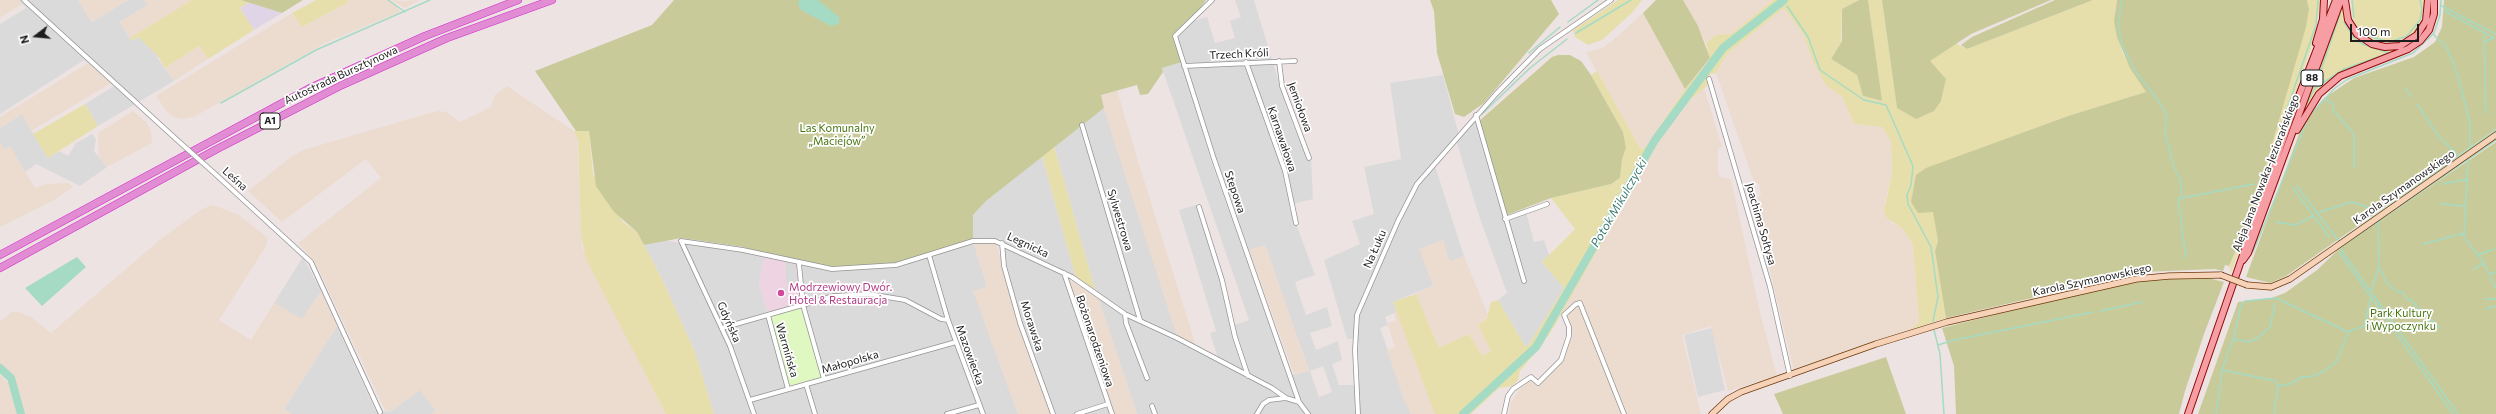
<!DOCTYPE html>
<html>
<head>
<meta charset="utf-8">
<style>
  body { margin:0 }
  #map { position:relative; width:2496px; height:414px; overflow:hidden; background:#eee3e3; font-family:Commissioner,sans-serif }
  canvas { display:block }
  .north { position:absolute; left:16px; top:16px; width:40px; height:40px; -webkit-text-stroke:3px #fff; paint-order:stroke; rotate:254deg; font-size:11px; font-weight:700; line-height:16px; text-align:center; color:#1d1d1d }
  .north::after { content:''; display:block; margin:auto; width:14px; height:18px; background:#1d1d1d; clip-path:polygon(50% 0,100% 100%,50% 72%,0 100%) }
  .scale { position:absolute; left:2350px; top:24px; width:69px; height:18px; box-sizing:border-box; border:2px solid #1d1d1d; border-top:0; padding-left:5px; font-size:12px; line-height:14px; white-space:nowrap; color:#1d1d1d; -webkit-text-stroke:3px #fff; paint-order:stroke }
</style>
</head>
<body>
<div id="map">
<canvas width="2496" height="414"></canvas>
<div class="north">N</div>
<div class="scale">100 m</div>
</div>
<script>
const g = document.querySelector('canvas').getContext('2d');
g.lineJoin = 'round';
function fill(path, color) {
  g.fillStyle = color;
  g.fill(path, 'evenodd');
}
function poly(rows) {
  const path = new Path2D();
  for (const r of rows) {
    path.moveTo(r[0], r[1]);
    for (let i = 2; i < r.length; i += 2) path.lineTo(r[i], r[i + 1]);
  }
  return path;
}
function trace(path, color, width, dash) {
  g.strokeStyle = color;
  g.lineWidth = width;
  g.lineCap = dash ? 'butt' : 'round';
  g.setLineDash(dash || []);
  g.stroke(path);
}
function label(font, color, halo, rows, align = 'center') {
  g.font = font + ' Commissioner,sans-serif';
  g.lineWidth = 3.5;
  g.setLineDash([]);
  g.textBaseline = 'middle';
  g.strokeStyle = halo;
  g.fillStyle = color;
  for (const [text, x, y, turn = 0] of rows) {
    g.save();
    g.translate(x, y);
    g.rotate((+turn || 0) * Math.PI / 180);
    g.textAlign = isNaN(turn) ? turn : align;
    if (halo) g.strokeText(text, 0, 0);
    g.fillText(text, 0, 0);
    g.restore();
  }
}
fill(poly([
  [19,0,78,0,92,22,128,0,144,0,148,5,120,22,132,41,138,37,158,56,157,57,174,81,98,126,85,104,114,86,84,60,0,114,0,24,26,8],
  [1235,0,1254,0,1286,106,1297,135,1311,157,1313,199,1289,205,1315,275,1295,282,1306,315,1327,307,1332,326,1310,333,1316,350,1338,341,1342,360,1332,364,1339,385,1359,385,1358,339,1347,339,1324,260,1360,244,1352,221,1374,214,1364,167,1401,159,1390,83,1443,75,1459,135,1476,115,1504,216,1525,208,1534,242,1544,240,1549,255,1542,262,1564,288,1528,346,1525,346,1498,300,1507,293,1478,213,1456,140,1434,163,1464,256,1450,262,1433,286,1393,302,1397,312,1385,317,1388,325,1380,328,1411,414,1137,414,1095,290,1054,146,1104,108,1179,341,1219,361,1210,333,1216,331,1179,210,1199,204,1224,280,1234,325,1249,320,1162,68,1182,62,1211,161,1288,376,1309,371,1265,245,1249,250,1210,140,1178,37,1193,21,1207,17,1215,43,1235,38,1230,21,1241,17],
  [1323,366,1332,392,1319,397,1310,371],
  [22,114,48,158,59,151,68,156,76,143,92,134,96,139,94,151,107,167,80,186,36,164,25,172,10,147,4,150,0,142,0,128],
  [1042,156,1076,278,1064,271,1113,414,1053,414,1020,323,1001,239,988,238,973,239,973,215,986,201],
  [663,240,765,256,759,284,768,313,797,264,974,244,987,287,974,292,1018,414,714,414,695,352,662,279,644,245],
  [303,257,321,291,302,320,274,303],
  [337,326,375,410,390,412,420,389,436,411,432,414,291,414,284,409],
  [1712,328,1725,390,1698,397,1684,335]
]), '#dbdada');
fill(poly([
  [765,256,797,264,801,302,768,313,759,284]
]), '#eed3e3');
fill(poly([
  [250,2,282,13,254,30,240,8]
]), '#dfd5e6');
fill(poly([
  [0,0,19,0,22,4,0,18],
  [78,0,128,0,92,22],
  [144,0,192,0,130,38,120,22,148,5],
  [347,0,387,0,397,7,400,12,325,43,194,117,181,119,174,117,167,112,156,96,292,13,302,27,349,2],
  [391,0,403,1,420,0,405,8],
  [1683,0,1773,0,1731,34,1716,35,1706,43],
  [1784,8,1804,36,1813,62,1832,90,1843,98,1854,124,1882,127,1891,141,1892,173,1885,203,1892,223,1903,229,1913,245,1919,322,1909,330,1794,371,1757,217,1756,201,1761,195,1759,184,1754,182,1716,73,1727,54],
  [1643,13,1685,89,1647,145,1641,150,1586,52,1600,49,1611,42],
  [199,46,208,59,174,81,165,68],
  [88,63,111,83,31,131,22,114,0,128,0,117],
  [507,86,574,131,577,135,582,247,666,414,432,414,436,411,420,390,390,412,385,410,315,262,298,243,381,178,366,159,282,222,248,191,291,157,303,150,437,111,446,112,460,122,491,107,495,95],
  [1704,88,1722,147,1718,149,1718,172,1720,177,1731,179,1760,312,1777,376,1728,391,1711,326,1682,335,1701,414,1509,414,1511,402,1520,388,1535,377,1537,381,1559,359,1571,340,1573,334,1568,315,1561,312,1658,143,1687,102],
  [1117,90,1138,161,1196,346,1177,336,1112,134,1100,95],
  [133,111,146,122,151,131,152,143,107,167,99,158,98,133],
  [0,142,4,150,10,146,35,188,46,184,69,183,73,187,54,200,0,227],
  [213,205,239,215,268,238,265,248,219,320,251,340,274,303,302,319,321,291,337,326,284,409,291,414,24,414,15,381,7,369,0,364,0,321,12,312,19,312,31,317,51,333,161,239,202,209],
  [1443,240,1450,262,1464,256,1488,315,1478,325,1491,351,1482,356,1469,334,1439,348,1416,294,1433,286,1419,249],
  [989,242,996,244,1020,323,1053,414,1018,414,973,291,987,287,974,244],
  [1265,245,1309,371,1294,374,1249,250],
  [1067,278,1099,299,1137,414,1113,414],
  [1397,312,1434,408,1435,414,1411,414,1404,400,1387,350,1395,347,1387,323,1396,320,1394,314],
  [0,374,8,383,17,414,0,414]
]), '#ecdccf');
fill(poly([
  [192,0,241,0,250,2,240,8,254,30,208,59,199,46,165,68,158,56,138,37,132,41,130,38],
  [316,0,347,0,349,2,302,27,292,13],
  [1618,0,1642,0,1633,12,1602,40,1588,45,1575,37,1573,30],
  [1773,0,1859,0,1842,9,1841,42,1831,59,1857,75,1863,96,1881,101,1868,0,1882,0,1897,107,1941,101,1946,79,1929,61,1955,43,1967,49,2093,0,2117,0,2115,11,2122,52,2147,92,2068,116,2011,137,1918,213,1933,211,1936,223,1938,241,1935,251,1946,318,1909,330,1919,322,1913,245,1903,229,1887,218,1884,211,1892,173,1891,141,1882,127,1854,124,1843,98,1826,85,1813,62,1804,36,1784,8,1727,54,1716,73,1711,74,1707,86,1687,102,1658,143,1555,325,1542,345,1520,371,1518,380,1512,386,1499,388,1471,414,1435,414,1393,302,1416,294,1439,348,1469,334,1482,356,1491,351,1478,325,1487,318,1491,302,1498,300,1525,346,1528,346,1564,288,1542,262,1575,229,1551,198,1611,184,1620,178,1622,159,1626,148,1623,132,1591,75,1597,71,1641,150,1647,145,1685,89,1710,59,1706,43,1716,35,1731,34],
  [2307,0,2321,0,2313,43,2231,273,2229,266,2252,213,2309,9],
  [2351,0,2424,0,2425,9,2422,20,2413,34,2394,43,2378,42,2366,37,2361,28,2359,29,2352,17],
  [2343,3,2346,21,2355,36,2369,46,2393,50,2393,52,2339,74,2319,91,2305,108],
  [85,104,98,126,48,158,33,134],
  [574,131,589,131,593,174,623,222,637,232,662,279,695,352,714,414,666,414,586,259,581,235,578,140],
  [1054,146,1095,290,1076,278,1042,156]
]), '#e6dfab');
fill(poly([
  [241,0,303,0,282,13],
  [674,0,1206,0,1190,23,1173,36,1182,62,1162,68,1163,72,1148,94,1140,95,1137,85,1101,95,1104,108,986,201,973,215,973,239,896,265,832,269,765,256,744,247,681,238,644,245,637,232,614,212,596,186,589,131,576,131,535,71,652,25],
  [1430,0,1551,0,1559,14,1484,103,1464,117,1455,114,1437,53,1434,11],
  [1656,0,1683,0,1698,26,1710,58,1685,89,1643,13],
  [1859,0,1868,0,1882,101,1863,96,1857,75,1831,59,1842,41,1842,9],
  [1882,0,2051,0,1971,34,1930,61,1946,79,1941,101,1934,111,1916,119,1897,108],
  [2055,0,2093,0,1967,49,1961,45,1972,37],
  [2117,0,2307,0,2309,9,2306,27,2252,213,2229,266,2225,265,2223,271,2215,269,2144,272,1946,318,1935,251,1938,241,1933,212,1918,213,1911,202,1916,175,1926,168,2068,116,2146,92,2130,68,2117,37,2114,21],
  [2444,0,2496,0,2496,129,2286,276,2270,283,2246,277,2302,126,2323,99,2354,78,2414,57,2435,42,2442,27],
  [1558,55,1570,55,1581,61,1591,75,1623,132,1626,148,1622,159,1620,178,1611,184,1551,198,1504,216,1478,122,1552,57],
  [2496,142,2496,414,2198,414,2238,302,2271,298,2285,293,2317,270,2341,247],
  [2178,277,2208,278,2224,282,2204,334,2185,391,2179,414,1956,414,1954,366,1942,328,2078,294,2148,280],
  [1886,357,1906,414,1783,414,1774,394]
]), '#c8cb99');
fill(poly([
  [803,305,824,379,788,389,768,315]
]), '#dff7c1');
fill(poly([
  [785,262,796,265,797,289,787,290]
]), '#d9d9d9');
fill(poly([
  [799,0,818,0,839,17,839,24,831,26,801,10,798,4],
  [77,257,86,267,42,306,25,288]
]), '#a5dac4');
trace(poly([
  [388,0,405,12],
  [1783,0,1784,2],
  [2122,0,2118,26,2122,45,2134,69,2160,103,2167,116,2165,132,2173,165,2180,179,2182,198,2178,199,2186,258],
  [2352,0,2354,17],
  [1787,6,1808,37,1820,70,1864,100,1886,105,1913,166,1911,185,1907,195,1908,204,1931,247,1938,297,1933,321],
  [2442,6,2496,34],
  [2444,11,2494,38,2484,42],
  [1568,22,1598,0],
  [1576,33,1631,0],
  [2434,33,2440,15,2441,0],
  [2484,36,2486,113],
  [2371,37,2390,42,2407,36,2420,20,2422,9,2420,0],
  [1529,53,1560,27],
  [2315,88,2344,69,2389,53,2362,44,2354,38,2344,22],
  [2406,88,2411,97],
  [2325,99,2333,104,2333,110,2354,134,2354,168],
  [221,103,316,50,430,0],
  [2307,103,2315,88,2340,14],
  [2417,104,2439,137,2458,155],
  [1482,114,1530,68,1567,39],
  [2468,160,2464,237,2484,263,2496,289],
  [2443,184,2468,179],
  [2297,186,2317,213],
  [2293,188,2329,237],
  [2262,191,2288,106,2316,25,2318,0],
  [2182,198,2254,184],
  [2440,204,2466,206],
  [2376,210,2352,202,2317,213,2339,241,2496,130],
  [2276,222,2295,225,2313,216],
  [2378,222,2379,267,2387,283,2398,292,2403,292,2406,298,2412,301,2424,315,2429,316,2429,321,2432,320,2440,328],
  [2423,244,2465,233],
  [2253,252,2309,116,2335,88,2348,79,2413,53,2433,34,2447,48,2457,73,2470,122,2470,148],
  [2339,252,2453,414],
  [2478,255,2494,249],
  [2474,269,2484,263],
  [2489,274,2496,272],
  [2371,291,2379,267],
  [2485,299,2496,299],
  [2486,309,2496,306],
  [2100,311,2142,302],
  [1934,330,1940,354,1944,414],
  [2234,339,2249,342,2258,338,2270,327,2275,303],
  [1938,345,1954,340,2093,312],
  [2222,370,2276,381,2278,386,2274,414],
  [2278,386,2290,384,2302,377,2314,376,2326,370,2337,361,2348,332],
  [2216,414,2222,370,2234,337,2241,305,2245,301,2276,298,2348,332,2364,326,2371,297],
  [2458,414,2340,248,2496,140]
]), '#a5dac4', 1.5);
trace(poly([
  [0,368,11,378,21,414],
  [1463,414,1536,347,1655,140,1723,48,1784,0]
]), '#a5dac4', 8);
const street = poly([
  [24,0,176,139],
  [1212,0,1175,36,1214,159,1299,402],
  [1279,61,1282,86,1309,158],
  [1246,62,1285,171,1296,223],
  [1184,66,1295,61],
  [1709,79,1770,287,1790,376],
  [1476,115,1524,281],
  [1082,125,1140,320],
  [213,172,311,262,380,412],
  [1199,207,1222,280,1235,337,1248,376],
  [1505,219,1547,204],
  [681,241,743,250,832,269,896,265,973,241,995,241,1072,277,1125,314,1177,338,1272,388,1286,398,1299,402,1308,414],
  [681,241,730,346,754,414],
  [1002,243,1004,266,1020,323,1053,414],
  [929,255,948,320],
  [799,264,803,305,824,379],
  [1064,273,1112,414],
  [1125,314,1126,323,1147,378],
  [768,315,788,389],
  [722,328,834,296,869,294,905,300,941,319,948,320,983,414],
  [806,384,815,414],
  [750,400,956,342],
  [1152,406,1155,414],
  [947,414,979,405],
  [1077,414,1108,404],
  [1257,414,1263,404,1269,400,1286,398],
  [1358,414,1355,350,1357,315,1398,221,1417,184,1496,94,1540,49,1611,0],
  [1504,414,1508,396,1513,389,1531,377,1538,383,1561,360,1569,336,1569,327,1564,315,1576,304,1580,303,1624,414]
]);
const secondary = poly([
  [2247,285,2271,287,2290,279,2496,135],
  [1712,414,1728,399,1741,392,1876,344,1947,322,2136,279,2169,276,2221,275]
]);
const primary = poly([
  [2345,0,2348,20,2357,34,2372,44,2385,47,2400,46,2417,35,2426,21,2428,0],
  [2316,43,2323,19,2324,0],
  [2297,130,2319,94,2340,76,2408,49,2420,41,2429,30,2434,14,2434,0],
  [2243,260,2248,253,2341,0],
  [2188,414,2290,119,2336,0]
]);
const highway = poly([
  [0,255,310,88,425,36,518,0],
  [0,268,217,149,342,85,447,38,552,0]
]);
trace(street, '#949494', 5.5);
trace(secondary, '#6e390a', 7);
trace(primary, '#8f0b07', 8);
trace(highway, '#d02ccc', 8);
trace(street, '#fff', 4);
trace(secondary, '#f6d2b8', 5.5);
trace(primary, '#f79ea4', 6);
trace(highway, '#e28dd3', 7);
const streetBridge = poly([
  [176,139,213,172]
]);
const secondaryBridge = poly([
  [2221,275,2247,285]
]);
trace(streetBridge, '#949494', 5.5, []);
trace(secondaryBridge, '#6e390a', 7, []);
trace(streetBridge, '#fff', 4);
trace(secondaryBridge, '#f6d2b8', 5.5);
for (const [x, y, r, color] of [
  [781,293,4,"#d1479c"]
]) {
  const dot = new Path2D();
  dot.arc(x, y, r, 0, 2 * Math.PI);
  g.fillStyle = color;
  g.fill(dot);
  trace(dot, '#fff', 1.5);
}
for (const [x, y, w] of [
  [2312,78,22],
  [270,121,20]
]) {
  const box = new Path2D();
  box.roundRect(x - w / 2, y - 8, w, 16, 3);
  g.fillStyle = '#fff';
  g.fill(box);
  trace(box, '#1d1d1d', 1);
}
label('bold 10px', '#1d1d1d', null, [
  ["88",2312,78],
  ["A1",270,121]
]);
label('11px', '#1d1d1d', '#fff', [
  ["Trzech Króli",1239,54,-3],
  ["Autostrada Bursztynowa",341,75,-25],
  ["Jemiołowa",1300,107,70],
  ["Karnawałowa",1282,139,71],
  ["Aleja Jana Nowaka-Jeziorańskiego",2266,173,-69],
  ["Leśna",235,179,42],
  ["Karola Szymanowskiego",2404,187,-35],
  ["Stepowa",1235,192,71],
  ["Sylwestrowa",1120,220,73],
  ["Joachima Sołtysa",1761,224,74],
  ["Legnicka",1028,245,25],
  ["Na Łuku",1375,249,-66],
  ["Karola Szymanowskiego",2092,280,-12],
  ["Gdyńska",729,322,66],
  ["Morawska",1032,326,72],
  ["Bożonarodzeniowa",1095,341,71],
  ["Warmińska",787,350,74],
  ["Mazowiecka",970,355,70],
  ["Małopolska",850,362,-16]
]);
label('11px', '#487510', '#fff', [
  ["Las Komunalny",837,128],
  ["„Maciejów”",837,141],
  ["Park Kultury",2401,313],
  ["i Wypoczynku",2401,326]
]);
label('11px', '#b23c85', '#fff', [
  ["Modrzewiowy Dwór.",789,287],
  ["Hotel & Restauracja",789,300]
], 'left');
label('italic 12px', '#3c7b72', '#fff', [
  ["Potok Mikulczycki",1619,203,-60]
]);
</script>
</body>
</html>
